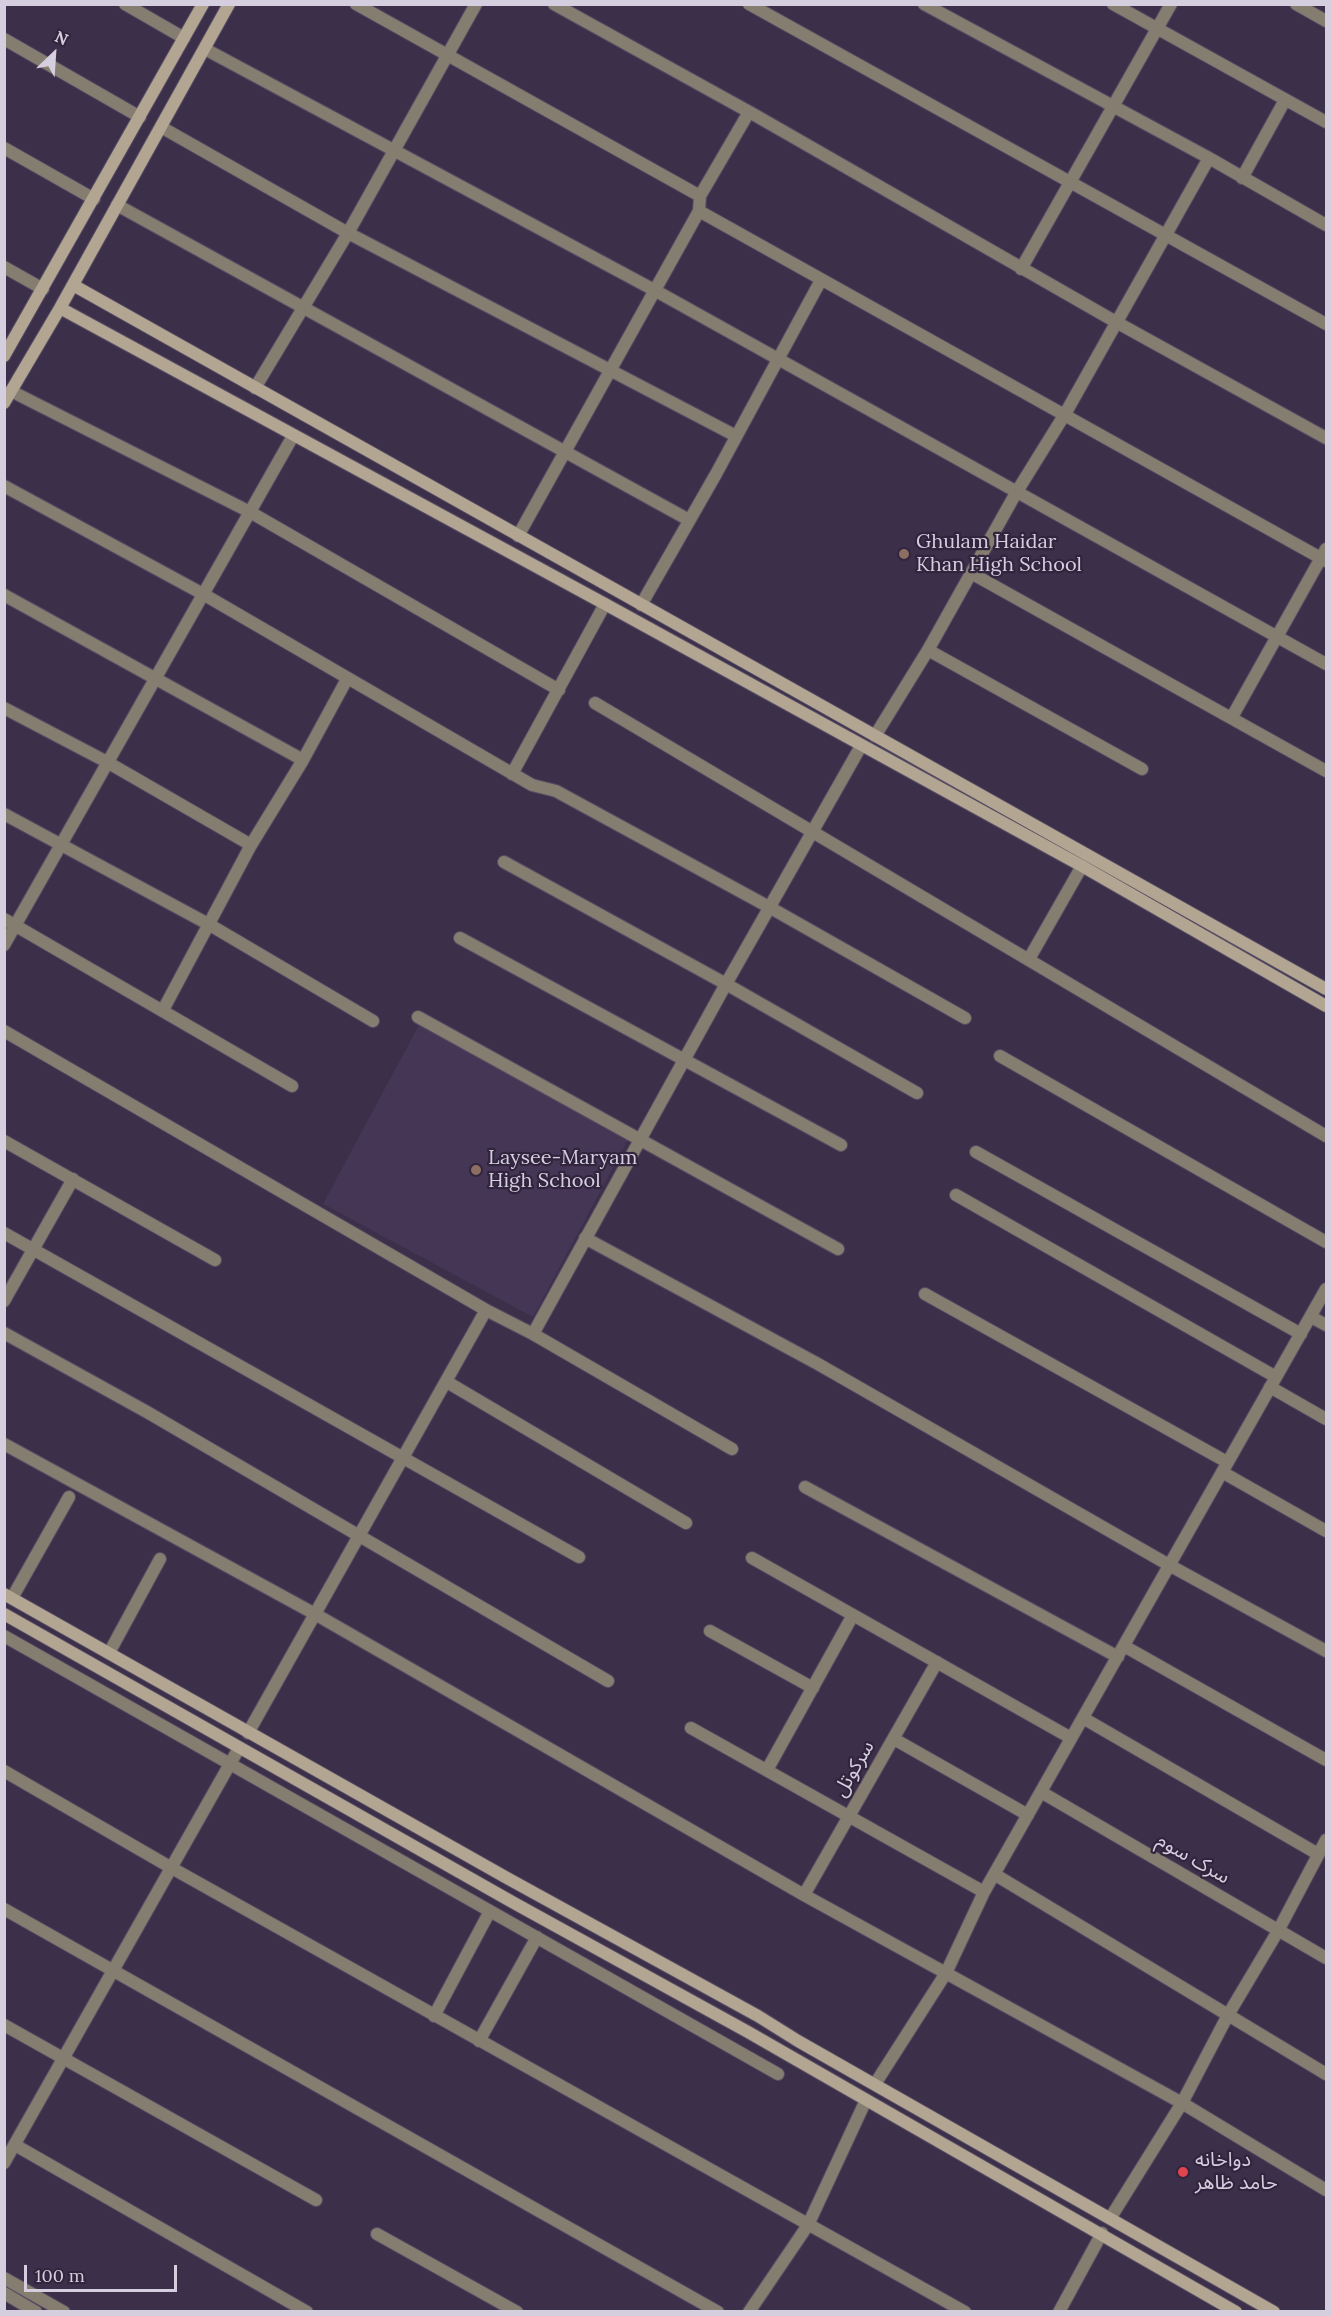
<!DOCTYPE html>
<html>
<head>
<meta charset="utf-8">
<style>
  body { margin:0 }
  #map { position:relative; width:1331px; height:2316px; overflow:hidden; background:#3b2f49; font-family:Lora,serif }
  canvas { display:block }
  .frame { position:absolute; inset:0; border:6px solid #d5cedf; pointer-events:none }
  .north { position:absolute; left:24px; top:24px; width:60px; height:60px; -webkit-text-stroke:4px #31253e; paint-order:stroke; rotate:25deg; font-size:16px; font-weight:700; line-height:24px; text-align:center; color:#d5cedf }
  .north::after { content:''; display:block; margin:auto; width:21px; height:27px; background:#d5cedf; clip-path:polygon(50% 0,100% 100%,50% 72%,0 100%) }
  .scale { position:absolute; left:24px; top:2265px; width:153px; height:27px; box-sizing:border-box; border:3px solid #d5cedf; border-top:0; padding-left:8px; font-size:18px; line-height:21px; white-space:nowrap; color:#d5cedf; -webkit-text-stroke:4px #31253e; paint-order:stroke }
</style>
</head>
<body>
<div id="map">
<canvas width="1331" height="2316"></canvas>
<div class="frame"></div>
<div class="north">N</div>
<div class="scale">100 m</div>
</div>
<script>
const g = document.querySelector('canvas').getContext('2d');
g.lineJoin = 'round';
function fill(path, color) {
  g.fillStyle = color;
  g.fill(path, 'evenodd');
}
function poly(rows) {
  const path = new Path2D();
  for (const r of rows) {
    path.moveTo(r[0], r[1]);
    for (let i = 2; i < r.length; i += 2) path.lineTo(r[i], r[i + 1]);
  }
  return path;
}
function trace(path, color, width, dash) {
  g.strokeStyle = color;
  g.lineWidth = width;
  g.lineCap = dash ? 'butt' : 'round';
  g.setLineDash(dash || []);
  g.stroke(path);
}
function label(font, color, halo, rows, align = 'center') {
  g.font = font + ' Lora,"Noto Sans Arabic",serif';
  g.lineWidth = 4.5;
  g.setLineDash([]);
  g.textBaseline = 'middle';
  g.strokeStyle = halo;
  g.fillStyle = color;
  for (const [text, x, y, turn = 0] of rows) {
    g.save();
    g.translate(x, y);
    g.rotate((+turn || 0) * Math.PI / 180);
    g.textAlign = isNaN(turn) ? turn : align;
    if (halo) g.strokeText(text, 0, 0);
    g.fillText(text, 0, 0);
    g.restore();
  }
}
fill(poly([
  [420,1023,630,1136,533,1317,323,1204]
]), '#463656');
const minor = poly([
  [125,4,184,38],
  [356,4,700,196],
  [554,4,753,114,1116,322,1326,438],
  [749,4,1326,324],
  [924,4,1209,158,1326,225],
  [1113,4,1326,122],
  [1296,4,1326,21],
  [4,39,140,117],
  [205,49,656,291,1326,664],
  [161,127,348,233,736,436],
  [4,148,94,199],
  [1242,178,1285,100],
  [117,205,689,520],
  [699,211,1326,561],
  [4,267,43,289],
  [1021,269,1171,4],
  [255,388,348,233,476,4],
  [11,391,250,512,559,690],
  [4,486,203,594,532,785,556,791,769,907,965,1018],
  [518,536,699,211,700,196,749,112],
  [971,573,1326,771],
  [4,595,303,760],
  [641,605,716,474,821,280],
  [928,650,1142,769],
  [595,703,1326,1136],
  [4,708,107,762,251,845],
  [1232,717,1326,549],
  [875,736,928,650,1016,493,1065,414,1209,158],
  [512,774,605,604],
  [4,814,210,925,373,1021],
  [504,862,726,984,917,1093],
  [4,919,292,1086],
  [460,938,841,1145],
  [4,945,293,436],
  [1029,959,1082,866],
  [163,1010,251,845,303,760,347,679],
  [418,1017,838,1249],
  [4,1031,486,1310,533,1334,732,1449],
  [1000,1056,1326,1242],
  [4,1141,215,1260],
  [976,1152,1301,1334],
  [956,1195,1276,1377],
  [4,1233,579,1557],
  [585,1238,818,1364,1169,1565,1326,1651],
  [925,1294,1227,1462],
  [4,1301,73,1179],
  [1311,1317,1326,1325],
  [4,1333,147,1412,608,1681],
  [533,1334,726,984,861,746],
  [447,1382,686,1523],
  [1270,1387,1326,1419],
  [4,1444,315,1614,804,1895,1182,2103,1326,2190],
  [1222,1472,1326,1531],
  [805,1487,1118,1657],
  [752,1558,1071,1738],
  [12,1598,69,1497],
  [710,1631,813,1688],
  [4,1636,778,2074],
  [1124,1646,1326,1760],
  [109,1653,160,1559],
  [1083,1718,1318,1854],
  [691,1728,984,1892],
  [248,1733,486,1310],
  [894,1739,1028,1815],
  [767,1770,853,1615],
  [4,1771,170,1867,965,2312],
  [1041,1792,1326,1958],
  [994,1874,1326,2074],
  [804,1895,937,1662],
  [4,1909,718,2312],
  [434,2016,490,1911],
  [4,2025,316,2200],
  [479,2041,537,1937],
  [875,2084,946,1973,984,1892,1326,1289],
  [15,2145,307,2312],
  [1111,2217,1182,2103,1228,2015,1278,1931,1326,1840],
  [377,2234,517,2312],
  [4,2278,64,2312],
  [4,2293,36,2312],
  [749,2312,808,2225,866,2100],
  [1059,2312,1102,2233]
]);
const tertiary = poly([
  [4,2163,239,1748]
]);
const secondary = poly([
  [73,285,1326,989],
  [60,308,605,604,1082,866,1326,1006],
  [4,356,203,4],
  [4,403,60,308,229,4],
  [4,1594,507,1878,758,2016,798,2041,1274,2312],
  [4,1614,514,1903,748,2032,1236,2312]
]);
trace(minor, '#574c64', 14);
trace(tertiary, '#574c64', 14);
trace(secondary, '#574c64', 14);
trace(minor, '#857d70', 12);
trace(tertiary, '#857d70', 12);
trace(secondary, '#b2a591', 12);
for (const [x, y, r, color] of [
  [904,554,6,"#8d6e63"],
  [476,1170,6,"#8d6e63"],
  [1183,2172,6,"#e0444e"]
]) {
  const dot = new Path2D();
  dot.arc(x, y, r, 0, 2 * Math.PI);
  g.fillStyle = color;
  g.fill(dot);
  trace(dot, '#31253e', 2);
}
label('20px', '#d5cedf', '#31253e', [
  ["Ghulam Haidar",916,542],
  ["Khan High School",916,565],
  ["Laysee-Maryam",488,1158],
  ["High School",488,1181],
  ["دواخانه",1195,2160],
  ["حامد ظاهر",1195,2183]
], 'left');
label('20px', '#d5cedf', '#31253e', [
  ["سرکوتل",854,1769,-60],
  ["سرک سوم",1193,1859,30]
]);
</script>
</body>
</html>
